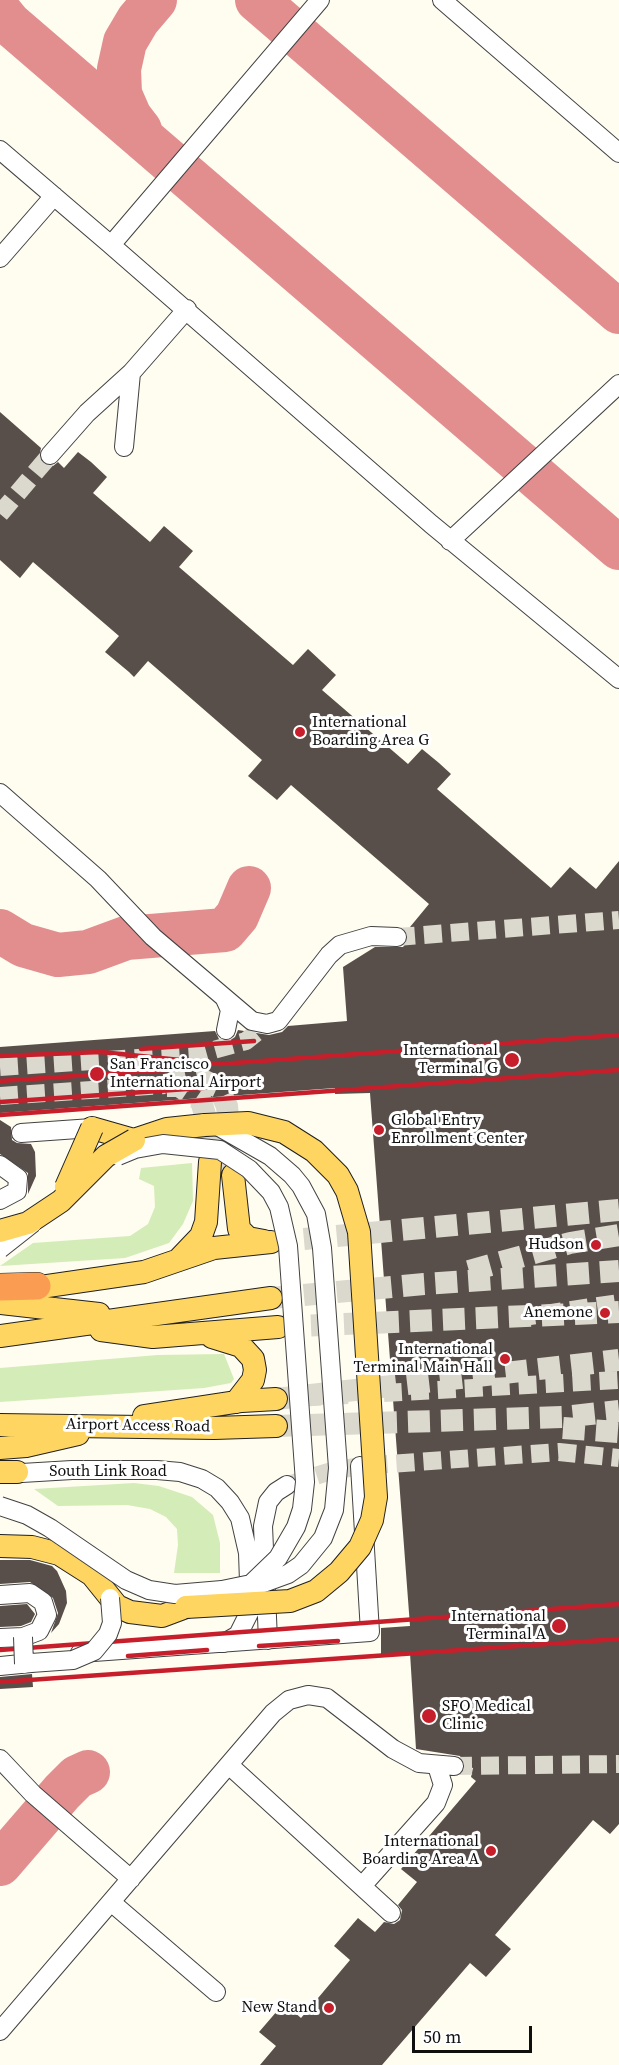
<!DOCTYPE html>
<html>
<head>
<meta charset="utf-8">
<style>
  body { margin:0 }
  #map { position:relative; width:619px; height:2065px; overflow:hidden; background:#fffcf0; font-family:"Source Serif 4",serif }
  canvas { display:block }
  .scale { position:absolute; left:412px; top:2026px; width:120px; height:27px; box-sizing:border-box; border:3px solid #0f0f0f; border-top:0; padding-left:8px; font-size:18px; line-height:21px; white-space:nowrap; color:#0f0f0f; -webkit-text-stroke:4px #fff; paint-order:stroke }
</style>
</head>
<body>
<div id="map">
<canvas width="619" height="2065"></canvas>
<div class="scale">50 m</div>
</div>
<script>
const g = document.querySelector('canvas').getContext('2d');
g.lineJoin = 'round';
function fill(path, color) {
  g.fillStyle = color;
  g.fill(path, 'evenodd');
}
function poly(rows) {
  const path = new Path2D();
  for (const r of rows) {
    path.moveTo(r[0], r[1]);
    for (let i = 2; i < r.length; i += 2) path.lineTo(r[i], r[i + 1]);
  }
  return path;
}
function trace(path, color, width, dash) {
  g.strokeStyle = color;
  g.lineWidth = width;
  g.lineCap = dash ? 'butt' : 'round';
  g.setLineDash(dash || []);
  g.stroke(path);
}
function label(font, color, halo, rows, align = 'center') {
  g.font = font + ' "Source Serif 4",serif';
  g.lineWidth = 6;
  g.setLineDash([]);
  g.textBaseline = 'middle';
  g.strokeStyle = halo;
  g.fillStyle = color;
  for (const [text, x, y, turn = 0] of rows) {
    g.save();
    g.translate(x, y);
    g.rotate((+turn || 0) * Math.PI / 180);
    g.textAlign = isNaN(turn) ? turn : align;
    if (halo) g.strokeText(text, 0, 0);
    g.fillText(text, 0, 0);
    g.restore();
  }
}
fill(poly([
  [192,1163,193,1201,183,1224,169,1243,125,1258,0,1266,33,1243,130,1236,148,1224,155,1207,154,1186,139,1179,141,1168],
  [224,1354,234,1379,231,1383,204,1388,0,1402,0,1368,158,1355],
  [134,1483,159,1486,192,1497,213,1515,220,1543,220,1573,174,1573,178,1545,177,1529,166,1517,150,1509,127,1505,58,1506,34,1489]
]), '#d4ecb8');
trace(poly([
  [257,0,619,312],
  [0,12,10,24,619,548],
  [140,130,130,117,120,94,119,69,125,42,138,20,155,0],
  [0,931,23,945,58,955,88,952,126,938,225,930,237,916,249,888],
  [0,1864,62,1792,77,1777,88,1772]
]), '#e28e8e', 44);
fill(poly([
  [0,412,41,448,39,458,43,464,53,466,58,462,64,468,78,452,91,462,107,477,93,493,150,542,164,526,193,551,179,567,293,665,308,649,336,675,322,690,408,764,422,749,439,763,451,774,437,789,551,888,570,867,596,889,619,861,619,1824,610,1834,593,1820,495,1935,511,1949,486,1977,470,1963,382,2065,260,2065,276,2046,259,2032,284,2003,301,2018,313,2004,350,1960,334,1946,358,1918,375,1932,384,1922,394,1924,400,1920,402,1910,398,1905,417,1882,401,1869,476,1781,471,1777,473,1768,465,1766,460,1756,416,1749,410,1653,381,1655,381,1628,410,1626,370,1093,335,1094,335,1088,0,1113,0,1047,215,1031,219,1039,229,1041,235,1037,238,1030,269,1035,282,1032,288,1026,347,1021,343,967,375,947,403,947,407,942,407,934,411,932,410,927,429,904,291,785,277,800,248,776,262,760,148,661,134,677,129,672,105,652,119,636,33,562,20,578,0,560],
  [0,1120,11,1127,12,1140,17,1143,31,1144,35,1152,36,1176,28,1194,28,1173,0,1154],
  [0,1560,30,1560,52,1566,57,1571,66,1591,67,1603,59,1624,51,1633,58,1613,53,1598,30,1582,0,1584],
  [27,1604,35,1614,31,1622,21,1626,0,1627,0,1606],
  [32,1674,33,1687,0,1689,0,1677]
]), '#584f4a');
trace(poly([
  [0,514,50,455],
  [397,937,619,920],
  [0,1067,199,1054,246,1041,267,1024],
  [0,1096,165,1085],
  [517,1318,619,1303],
  [276,1399,619,1380],
  [291,1484,328,1472,360,1466,559,1452,619,1458],
  [454,1766,619,1764]
]), '#dbd8ce', 18, [18, 9]);
trace(poly([
  [165,1085,198,1078,218,1087,227,1106,233,1175],
  [167,1086,179,1086,201,1101,208,1125,210,1162],
  [271,1242,619,1210],
  [469,1271,570,1243,619,1235],
  [271,1298,424,1284,619,1271],
  [278,1327,619,1312],
  [276,1399,619,1360],
  [276,1426,562,1417,619,1411],
  [563,1428,619,1432]
]), '#dbd8ce', 22, [22, 11]);
const minor = poly([
  [442,0,619,153],
  [0,150,111,245,320,0],
  [111,245,431,524,619,679],
  [0,258,54,196],
  [124,447,131,373],
  [50,455,87,413,131,373,187,309],
  [450,541,619,384],
  [0,793,98,879,153,937,252,1021,267,1024,278,1021,329,955,340,945,371,936,397,937],
  [225,999,230,1010,226,1030],
  [21,1133,92,1128],
  [0,1165,18,1178,17,1191,0,1200],
  [5,1474,72,1470,157,1470,180,1472,202,1479,217,1488,230,1502,240,1518,248,1553,250,1611,238,1635,224,1643],
  [0,1595,30,1593,43,1602,47,1615,39,1631,23,1637,0,1638],
  [268,1640,263,1526,268,1502,276,1492,287,1485],
  [80,1653,370,1632,360,1466],
  [0,1666,31,1663],
  [0,1759,33,1794,131,1879],
  [229,1765,391,1913],
  [362,1886,436,1803,443,1785,437,1766],
  [111,1902,216,1992],
  [0,2031,273,1713,289,1700,308,1695,327,1698,393,1749,419,1763,454,1766]
]);
const major = poly([
  [92,1128,134,1140,167,1129,205,1125],
  [233,1175,239,1229,248,1238,264,1241],
  [180,1258,201,1236,206,1222,210,1162],
  [20,1290,144,1272,214,1248,271,1242],
  [0,1303,99,1314],
  [101,1330,153,1337,278,1327],
  [0,1336,271,1298],
  [212,1337,241,1346,253,1359,255,1370,253,1380,236,1402],
  [144,1416,242,1401,276,1399],
  [0,1425,214,1428,276,1426],
  [0,1448,26,1446,78,1434],
  [0,1472,17,1472],
  [0,1546,32,1547,59,1554,92,1575,117,1606,130,1612,162,1616,186,1607]
]);
const highway = poly([
  [0,1287,37,1286]
]);
trace(minor, '#424242', 20);
trace(major, '#202020', 24);
trace(highway, '#202020', 28);
trace(minor, '#fff', 18);
trace(major, '#fed561', 22);
trace(highway, '#fb9c53', 27);
trace(poly([
  [141,1049,254,1041],
  [0,1056,101,1052,220,1064,619,1035],
  [0,1081,195,1068],
  [0,1102,259,1084],
  [0,1115,619,1070],
  [259,1646,338,1641],
  [0,1650,619,1604],
  [128,1656,207,1650],
  [0,1682,619,1639]
]), '#c61f2b', 4.5);
const minorBridge = poly([
  [214,1124,270,1156,292,1175,301,1186,316,1214,322,1248,338,1468,334,1510,323,1538,301,1565,288,1574,255,1586],
  [0,1249,33,1223],
  [0,1506,27,1515,50,1528,126,1580,149,1590,175,1594,222,1590,251,1584,278,1558,296,1527,302,1509,305,1482,288,1246,279,1207,271,1192,249,1169,220,1150,163,1144,135,1149,118,1156],
  [23,1637,24,1664],
  [31,1663,73,1660,94,1651,108,1634,112,1623,110,1598]
]);
const majorBridge = poly([
  [66,1187,92,1128],
  [0,1231,28,1223,61,1201,106,1156,134,1140],
  [186,1607,290,1601,316,1591,339,1572,360,1547,372,1520,376,1497,359,1232,347,1191,338,1175,314,1151,284,1132,248,1123,205,1125]
]);
trace(minorBridge, '#424242', 20, []);
trace(majorBridge, '#202020', 24, []);
trace(minorBridge, '#fff', 18);
trace(majorBridge, '#fed561', 22);
for (const [x, y, r, color] of [
  [300,732,6,"#c61f2b"],
  [512,1060,8,"#c61f2b"],
  [97,1074,8,"#c61f2b"],
  [379,1130,6,"#c61f2b"],
  [596,1245,6,"#c61f2b"],
  [605,1313,6,"#c61f2b"],
  [505,1359,6,"#c61f2b"],
  [559,1626,8,"#c61f2b"],
  [429,1716,8,"#c61f2b"],
  [491,1851,6,"#c61f2b"],
  [329,2008,6,"#c61f2b"]
]) {
  const dot = new Path2D();
  dot.arc(x, y, r, 0, 2 * Math.PI);
  g.fillStyle = color;
  g.fill(dot);
  trace(dot, '#fff', 2);
}
label('16px', '#0f0f0f', '#fff', [
  ["International",312,723,"left"],
  ["Boarding Area G",312,741,"left"],
  ["International",498,1051],
  ["Terminal G",498,1069],
  ["San Francisco",110,1065,"left"],
  ["International Airport",110,1083,"left"],
  ["Global Entry",391,1121,"left"],
  ["Enrollment Center",391,1139,"left"],
  ["Hudson",584,1245],
  ["Anemone",593,1313],
  ["International",493,1350],
  ["Terminal Main Hall",493,1368],
  ["International",546,1617],
  ["Terminal A",546,1635],
  ["SFO Medical",442,1707,"left"],
  ["Clinic",442,1725,"left"],
  ["International",479,1842],
  ["Boarding Area A",479,1860],
  ["New Stand",317,2008]
], 'right');
label('16px', '#0f0f0f', '#fff', [
  ["Airport Access Road",138,1426,1],
  ["South Link Road",108,1472]
]);
</script>
</body>
</html>
